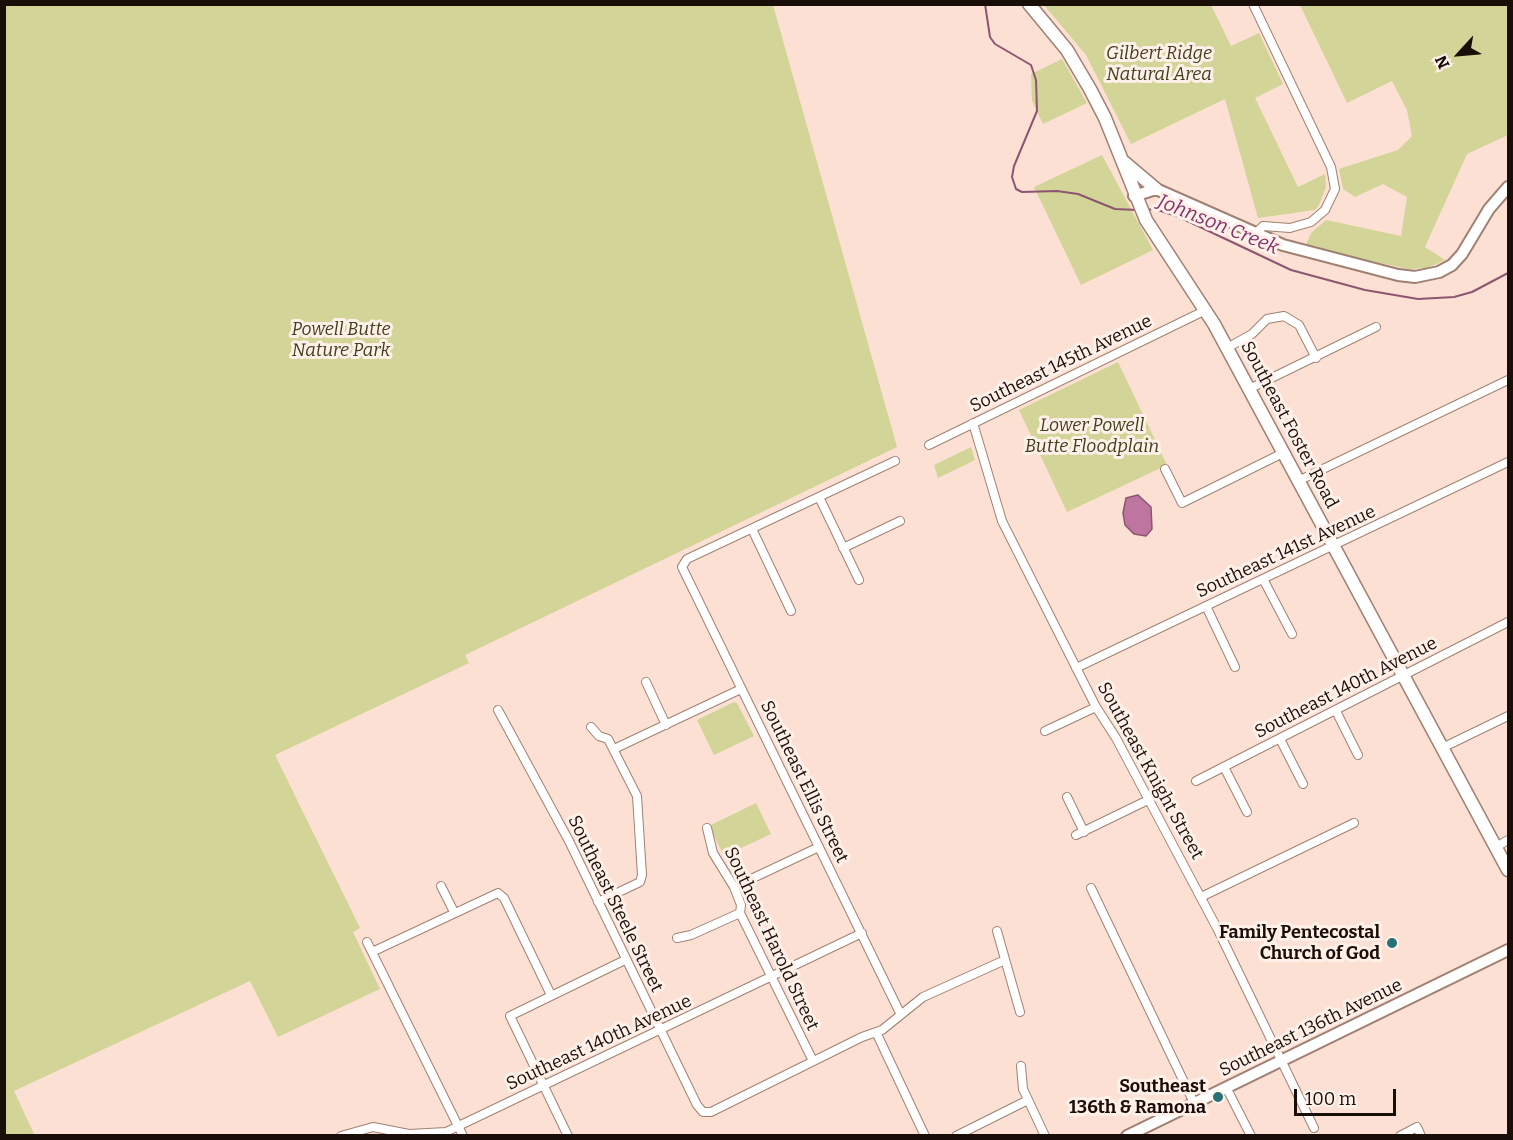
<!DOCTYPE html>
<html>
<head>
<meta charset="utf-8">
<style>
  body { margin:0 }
  #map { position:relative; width:1513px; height:1140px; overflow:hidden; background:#fce0d3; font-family:Bitter,serif }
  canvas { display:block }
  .frame { position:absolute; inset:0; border:6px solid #190e08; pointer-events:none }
  .north { position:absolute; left:1429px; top:24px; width:60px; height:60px; -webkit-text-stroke:4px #fff0ea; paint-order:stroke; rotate:244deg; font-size:16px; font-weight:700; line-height:24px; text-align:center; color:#190e08 }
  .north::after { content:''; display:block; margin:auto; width:21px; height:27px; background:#190e08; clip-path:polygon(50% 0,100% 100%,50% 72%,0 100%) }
  .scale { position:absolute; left:1294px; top:1089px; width:102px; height:27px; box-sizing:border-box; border:3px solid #190e08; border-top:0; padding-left:8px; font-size:18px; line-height:21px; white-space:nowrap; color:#190e08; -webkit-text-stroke:4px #fff0ea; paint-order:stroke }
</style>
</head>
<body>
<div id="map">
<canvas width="1513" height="1140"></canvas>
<div class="frame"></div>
<div class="north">N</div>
<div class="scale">100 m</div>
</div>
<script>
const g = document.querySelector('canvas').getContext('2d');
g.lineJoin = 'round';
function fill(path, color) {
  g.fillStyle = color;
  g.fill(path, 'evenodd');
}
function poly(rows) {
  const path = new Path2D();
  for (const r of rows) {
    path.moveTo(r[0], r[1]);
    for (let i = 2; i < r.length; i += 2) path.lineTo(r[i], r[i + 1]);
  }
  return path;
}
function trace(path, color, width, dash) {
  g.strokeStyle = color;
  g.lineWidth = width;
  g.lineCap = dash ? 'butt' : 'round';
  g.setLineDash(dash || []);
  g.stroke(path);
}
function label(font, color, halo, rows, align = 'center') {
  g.font = font + ' Bitter,serif';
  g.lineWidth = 6;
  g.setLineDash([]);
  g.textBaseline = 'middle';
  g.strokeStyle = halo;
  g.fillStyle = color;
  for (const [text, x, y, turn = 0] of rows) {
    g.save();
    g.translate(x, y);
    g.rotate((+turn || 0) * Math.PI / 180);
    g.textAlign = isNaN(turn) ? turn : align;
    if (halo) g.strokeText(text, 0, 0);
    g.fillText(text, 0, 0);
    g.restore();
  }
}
fill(poly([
  [4,5,773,5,897,447,465,655,469,663,275,755,360,928,353,932,380,989,278,1037,250,981,14,1091,35,1136,4,1135],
  [1044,5,1211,5,1231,46,1259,33,1283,84,1255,98,1298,187,1325,174,1326,187,1319,205,1315,210,1258,218,1225,99,1131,144,1086,55],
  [1300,5,1508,5,1508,135,1467,154,1425,247,1445,260,1427,268,1408,269,1305,247,1311,233,1326,220,1401,236,1407,197,1383,184,1355,197,1343,189,1339,169,1398,150,1412,136,1407,110,1392,81,1347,103],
  [1062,59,1087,103,1043,124,1032,101,1031,74],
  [1102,155,1153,250,1081,285,1034,187],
  [1118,362,1167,465,1067,512,1019,410],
  [971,447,975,460,938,478,934,465],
  [734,702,737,703,754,736,714,755,697,720],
  [756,803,771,834,724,856,709,826]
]), '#d3d497');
const water = poly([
  [1138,495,1151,507,1152,529,1146,536,1134,534,1125,525,1123,513,1126,498,1138,495]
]);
fill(water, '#be75a0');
trace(water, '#8c5672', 1.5);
trace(poly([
  [985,4,990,37,995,44,1031,65,1036,80,1037,111,1014,166,1012,177,1016,189,1022,192,1057,191,1078,194,1115,209,1137,210],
  [1145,210,1155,209,1179,217,1291,270,1365,290,1418,299,1454,297,1472,292,1508,273]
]), '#8c5672', 2);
const street = poly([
  [1253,4,1331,167,1335,189,1325,210,1311,222,1290,228,1263,226,1254,235],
  [1227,348,1252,334,1267,319,1284,316,1299,325,1316,358],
  [1249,389,1376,327],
  [973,423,1002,521,1096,707,1116,738,1218,930,1314,1128],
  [929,445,1206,310],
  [895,461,687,559,682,567,900,1013],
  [1165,469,1182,503,1283,453],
  [1298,481,1508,380],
  [819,497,859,580],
  [752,529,791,611],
  [843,548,900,521],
  [1263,579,1292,634],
  [1206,606,1235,667],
  [1076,668,1508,462],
  [646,682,666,725],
  [498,710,569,841,697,1105,703,1112,711,1112,862,1037,882,1030,923,997,1005,960],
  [1336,711,1358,755],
  [591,727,599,736,608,739,637,796,642,875,640,882,598,902],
  [1045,731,1096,707],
  [1280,739,1303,784],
  [1442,748,1508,716],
  [614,749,741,689],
  [1224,767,1247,812],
  [1196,781,1508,622],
  [1067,797,1084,832],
  [707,828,713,853,734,887,741,905,740,913,813,1061],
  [1076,835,1148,800],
  [1496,847,1508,840],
  [441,886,454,912],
  [734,887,819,847],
  [1091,888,1194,1103],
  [1201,897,1354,823],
  [997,931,1020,1012],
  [677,938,691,935,740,913],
  [367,942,463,1136],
  [372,952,498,893,504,898,551,995],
  [876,1032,925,1136],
  [1021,1066,1023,1089,1045,1136],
  [1226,1087,1251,1136],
  [341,1136,373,1127,409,1134,446,1132,862,933],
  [568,1136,510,1016,625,960],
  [956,1136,1028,1100],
  [1400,1136,1417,1127,1421,1136]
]);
const secondary = poly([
  [1134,196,1156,189,1283,245,1398,275,1415,277,1439,272,1452,265,1462,254,1489,209,1508,187],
  [1127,1136,1508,950]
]);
const primary = poly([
  [1029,4,1067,50,1090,89,1105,118,1146,220,1214,324,1508,870],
  [1124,162,1156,189]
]);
trace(street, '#a08072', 10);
trace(secondary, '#a08072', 14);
trace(primary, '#a08072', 15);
trace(street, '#fff', 8);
trace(secondary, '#fff', 10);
trace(primary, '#fff', 12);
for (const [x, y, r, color] of [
  [1392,943,6,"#267176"],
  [1218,1097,6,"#267176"]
]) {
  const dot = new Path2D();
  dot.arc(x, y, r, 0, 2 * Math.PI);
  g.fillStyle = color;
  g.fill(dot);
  trace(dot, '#fff0ea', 2);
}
label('italic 18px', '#41401c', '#fff0ea', [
  ["Gilbert Ridge",1159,54],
  ["Natural Area",1159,75],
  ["Powell Butte",341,330],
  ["Nature Park",341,351],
  ["Lower Powell",1092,426],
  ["Butte Floodplain",1092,447]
]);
label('18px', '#190e08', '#fff0ea', [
  ["Southeast 145th Avenue",1061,364,-26],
  ["Southeast Foster Road",1289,425,62],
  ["Southeast 141st Avenue",1286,552,-25],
  ["Southeast 140th Avenue",1346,688,-27],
  ["Southeast Knight Street",1150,771,61],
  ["Southeast Ellis Street",804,782,64],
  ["Southeast Steele Street",615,904,64],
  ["Southeast Harold Street",771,939,65],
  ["Southeast 136th Avenue",1311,1028,-26],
  ["Southeast 140th Avenue",599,1043,-25]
]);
label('bold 18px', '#190e08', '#fff0ea', [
  ["Family Pentecostal",1380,933],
  ["Church of God",1380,954],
  ["Southeast",1206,1087],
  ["136th & Ramona",1206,1108]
], 'right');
label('italic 20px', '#88316a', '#fff0ea', [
  ["Johnson Creek",1218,225,22]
]);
</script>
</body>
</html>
